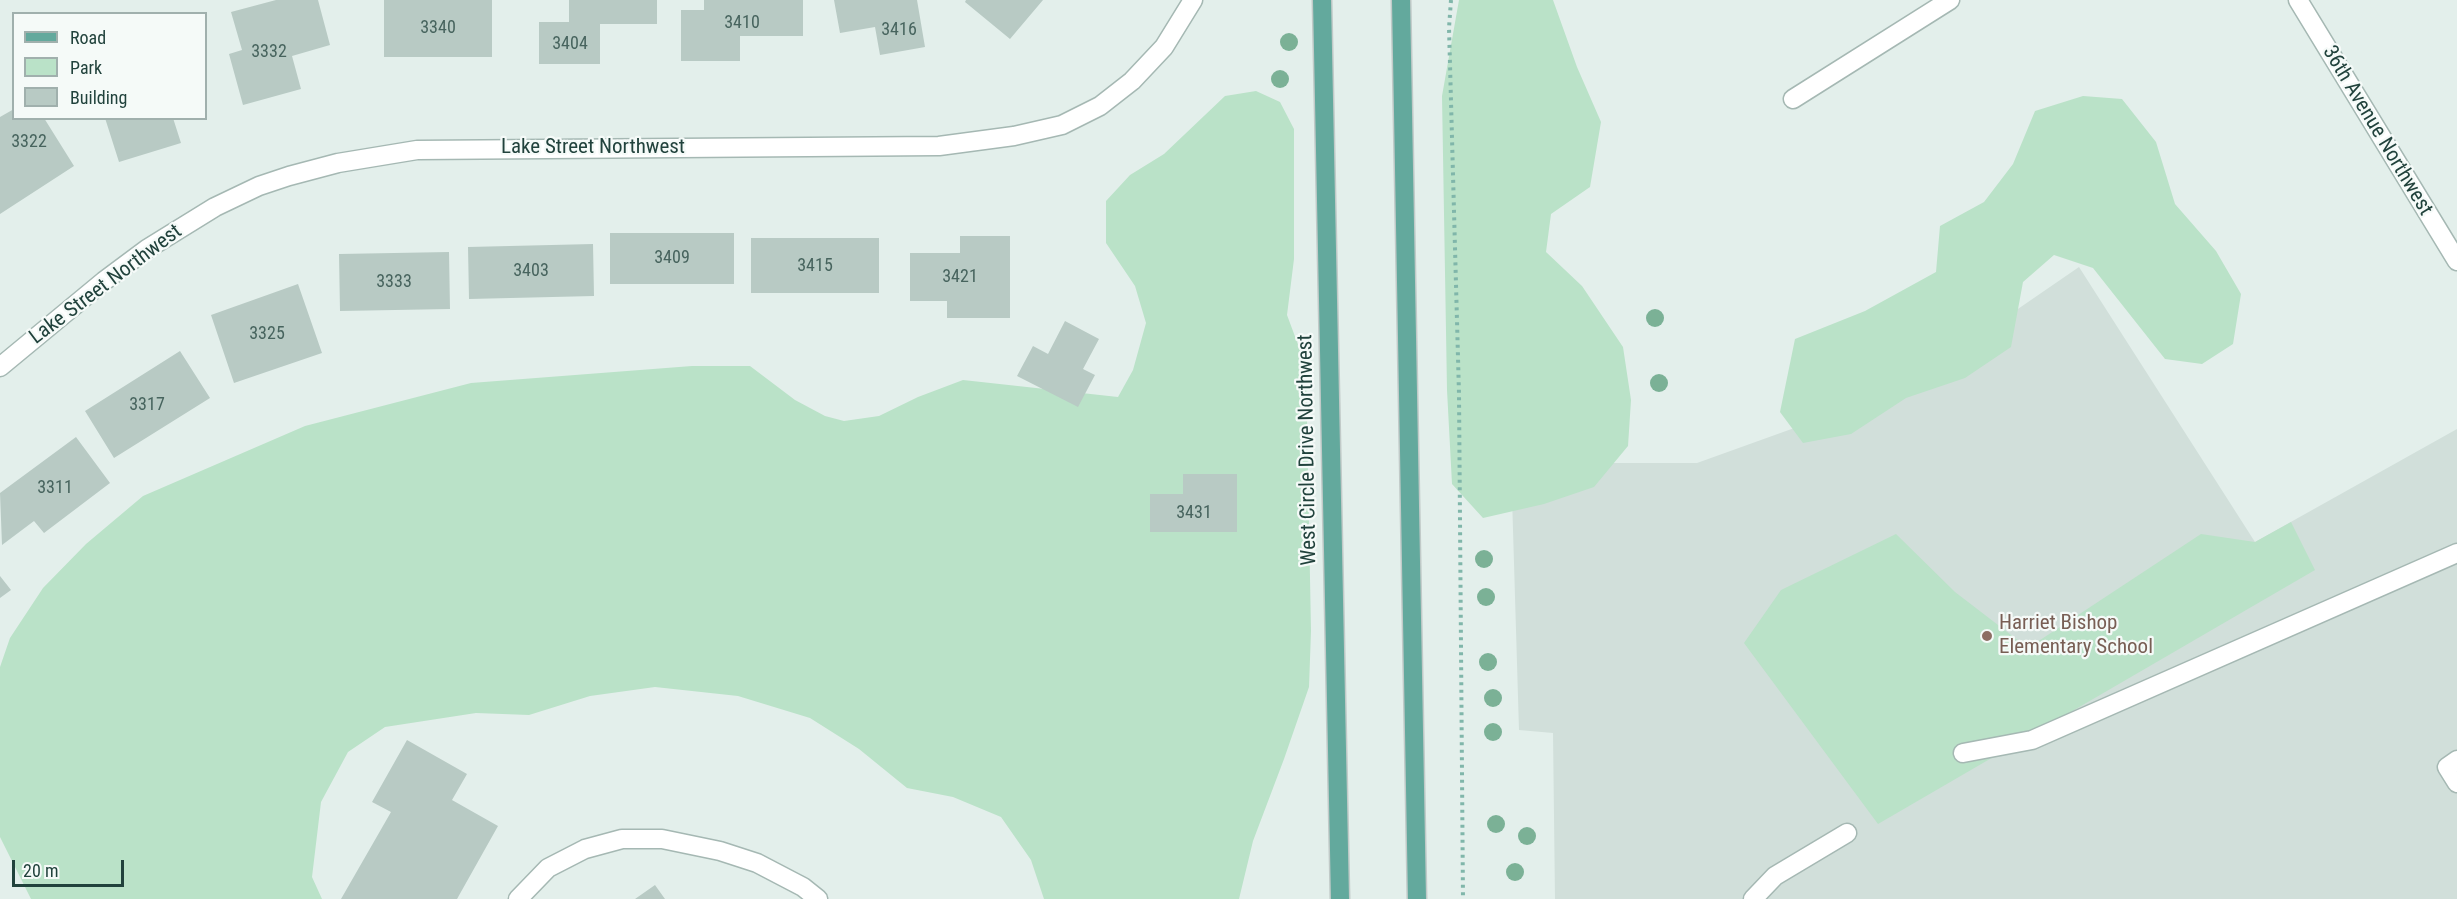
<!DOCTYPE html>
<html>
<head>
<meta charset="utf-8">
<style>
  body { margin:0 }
  #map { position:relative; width:2457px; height:899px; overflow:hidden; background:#e3efeb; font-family:"Roboto Condensed",sans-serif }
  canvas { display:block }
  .legend { position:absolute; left:12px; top:12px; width:195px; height:108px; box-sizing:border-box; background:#f5faf8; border:2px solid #a0b0ad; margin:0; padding:8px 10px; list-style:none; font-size:18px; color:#21423c }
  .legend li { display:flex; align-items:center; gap:12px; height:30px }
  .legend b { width:30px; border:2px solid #a0b0ad }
  .scale { position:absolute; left:12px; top:860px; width:112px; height:27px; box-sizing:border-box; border:3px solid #21423c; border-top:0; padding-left:8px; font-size:18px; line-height:21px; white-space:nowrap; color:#21423c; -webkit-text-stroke:4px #f5faf8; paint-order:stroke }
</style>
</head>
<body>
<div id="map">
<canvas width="2457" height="899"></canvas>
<ul class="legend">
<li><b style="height:8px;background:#63a99d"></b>Road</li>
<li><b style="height:16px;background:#bae2c8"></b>Park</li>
<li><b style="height:16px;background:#b8cac4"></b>Building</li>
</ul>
<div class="scale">20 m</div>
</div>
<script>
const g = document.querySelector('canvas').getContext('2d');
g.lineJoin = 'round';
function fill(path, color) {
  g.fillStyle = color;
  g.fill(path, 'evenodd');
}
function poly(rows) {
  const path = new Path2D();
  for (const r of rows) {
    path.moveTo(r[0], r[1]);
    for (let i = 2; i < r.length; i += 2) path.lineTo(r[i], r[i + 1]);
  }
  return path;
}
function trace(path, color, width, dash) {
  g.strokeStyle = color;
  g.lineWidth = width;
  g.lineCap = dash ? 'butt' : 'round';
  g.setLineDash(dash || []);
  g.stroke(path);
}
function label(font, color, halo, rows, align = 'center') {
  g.font = font + ' "Roboto Condensed",sans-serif';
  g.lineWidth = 4.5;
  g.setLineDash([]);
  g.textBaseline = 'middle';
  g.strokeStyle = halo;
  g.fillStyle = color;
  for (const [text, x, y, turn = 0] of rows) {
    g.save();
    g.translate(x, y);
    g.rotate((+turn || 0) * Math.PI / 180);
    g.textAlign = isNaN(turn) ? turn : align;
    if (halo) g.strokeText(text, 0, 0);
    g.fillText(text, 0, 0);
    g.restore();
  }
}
fill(poly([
  [2079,267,2255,542,2457,429,2457,899,1555,899,1553,733,1519,730,1511,463,1697,463,1900,390]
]), '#d1dfda');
fill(poly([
  [1459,0,1553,0,1577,67,1601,122,1590,187,1551,214,1546,252,1582,286,1623,347,1631,400,1628,446,1594,487,1544,504,1483,518,1452,484,1447,390,1442,96],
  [1256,91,1280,102,1294,129,1294,259,1287,315,1306,366,1311,631,1309,687,1284,759,1253,841,1239,899,1044,899,1031,860,1001,817,953,797,907,788,859,749,810,718,738,696,655,687,590,696,529,715,476,713,385,727,348,752,321,802,312,877,322,899,31,899,0,837,0,667,10,638,43,588,86,544,143,496,305,426,471,383,692,366,750,366,795,400,825,416,844,421,879,416,918,397,963,380,1118,397,1133,370,1146,323,1135,286,1106,243,1106,201,1130,175,1164,154,1225,96],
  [2083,96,2122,99,2156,142,2175,204,2216,251,2241,294,2233,344,2202,364,2165,359,2093,268,2054,255,2023,282,2011,347,1965,378,1906,398,1851,434,1803,443,1780,412,1795,339,1865,311,1936,272,1940,226,1984,202,2013,164,2035,111],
  [2291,522,2315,570,1878,824,1744,643,1781,590,1896,534,1955,592,2028,648,2201,534,2255,542]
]), '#bae2c8');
fill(poly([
  [276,0,318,0,330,45,292,56,301,89,243,105,229,54,242,50,231,12],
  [384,0,492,0,492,57,384,57],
  [569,0,657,0,657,24,600,24,600,64,539,64,539,22,569,22],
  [704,0,803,0,803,36,740,36,740,61,681,61,681,10,704,10],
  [834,0,917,0,925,47,880,55,875,27,840,33],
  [966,0,1043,0,1010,39,965,2],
  [14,109,14,118,44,118,74,166,0,214,0,117],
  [105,118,173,118,181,143,119,162],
  [610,233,734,233,734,284,610,284],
  [960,236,1010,236,1010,318,947,318,947,301,910,301,910,253,960,253],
  [751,238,879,238,879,293,751,293],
  [593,244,594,296,469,299,468,247],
  [449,252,450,309,340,311,339,254],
  [298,284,322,353,234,383,211,315],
  [1065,321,1099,339,1083,369,1095,375,1078,407,1017,376,1033,346,1048,354],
  [180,351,210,398,114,458,85,411],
  [76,437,110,483,44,533,34,521,2,545,0,493],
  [1183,474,1237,474,1237,532,1150,532,1150,494,1183,494],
  [0,576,11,590,0,598],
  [407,740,467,774,452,800,498,826,457,899,341,899,391,812,372,802],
  [655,885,665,899,635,899]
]), '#b8cac4');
const minor = poly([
  [2298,0,2457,261],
  [1793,99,1950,0],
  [0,367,104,281,147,249,215,207,259,186,289,176,338,163,417,150,939,146,1014,136,1062,125,1100,106,1132,81,1164,47,1193,0],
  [1963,753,2032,740,2457,553],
  [2457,760,2447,767,2457,783],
  [518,899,548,868,585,849,622,839,662,839,720,851,757,863,803,887,818,899],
  [1753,899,1775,876,1847,833]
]);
const major = poly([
  [1322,0,1340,899],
  [1401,0,1417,899]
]);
trace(minor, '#a5b8b3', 21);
trace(major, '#c1cac8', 21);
trace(poly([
  [1451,0,1449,28,1459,394,1463,899]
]), '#80b6aa', 4, [3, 4.5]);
trace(minor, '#fff', 18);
trace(major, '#63a99d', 18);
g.fillStyle = '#7bb196';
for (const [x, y] of [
  [1289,42],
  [1280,79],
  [1655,318],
  [1659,383],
  [1484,559],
  [1486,597],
  [1488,662],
  [1493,698],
  [1493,732],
  [1496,824],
  [1527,836],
  [1515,872]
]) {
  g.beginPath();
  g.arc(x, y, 9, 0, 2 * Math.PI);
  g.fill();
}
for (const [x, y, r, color] of [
  [1987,636,6,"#8d6e63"]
]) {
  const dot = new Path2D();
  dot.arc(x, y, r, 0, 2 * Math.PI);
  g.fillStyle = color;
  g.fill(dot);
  trace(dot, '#f5faf8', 2);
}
label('18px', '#47645e', null, [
  ["3410",742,23],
  ["3340",438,28],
  ["3416",899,30],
  ["3404",570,44],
  ["3332",269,52],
  ["3322",29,142],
  ["3409",672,258],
  ["3415",815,266],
  ["3403",531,271],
  ["3421",960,277],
  ["3333",394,282],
  ["3325",267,334],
  ["3317",147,405],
  ["3311",55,488],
  ["3431",1194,513]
]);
label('21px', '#21423c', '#f5faf8', [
  ["36th Avenue Northwest",2377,131,59],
  ["Lake Street Northwest",593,148],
  ["Lake Street Northwest",106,285,-37],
  ["West Circle Drive Northwest",1308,450,-91]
]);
label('21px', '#785e54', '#f5faf8', [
  ["Harriet Bishop",1999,624],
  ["Elementary School",1999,648]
], 'left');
</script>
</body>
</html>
